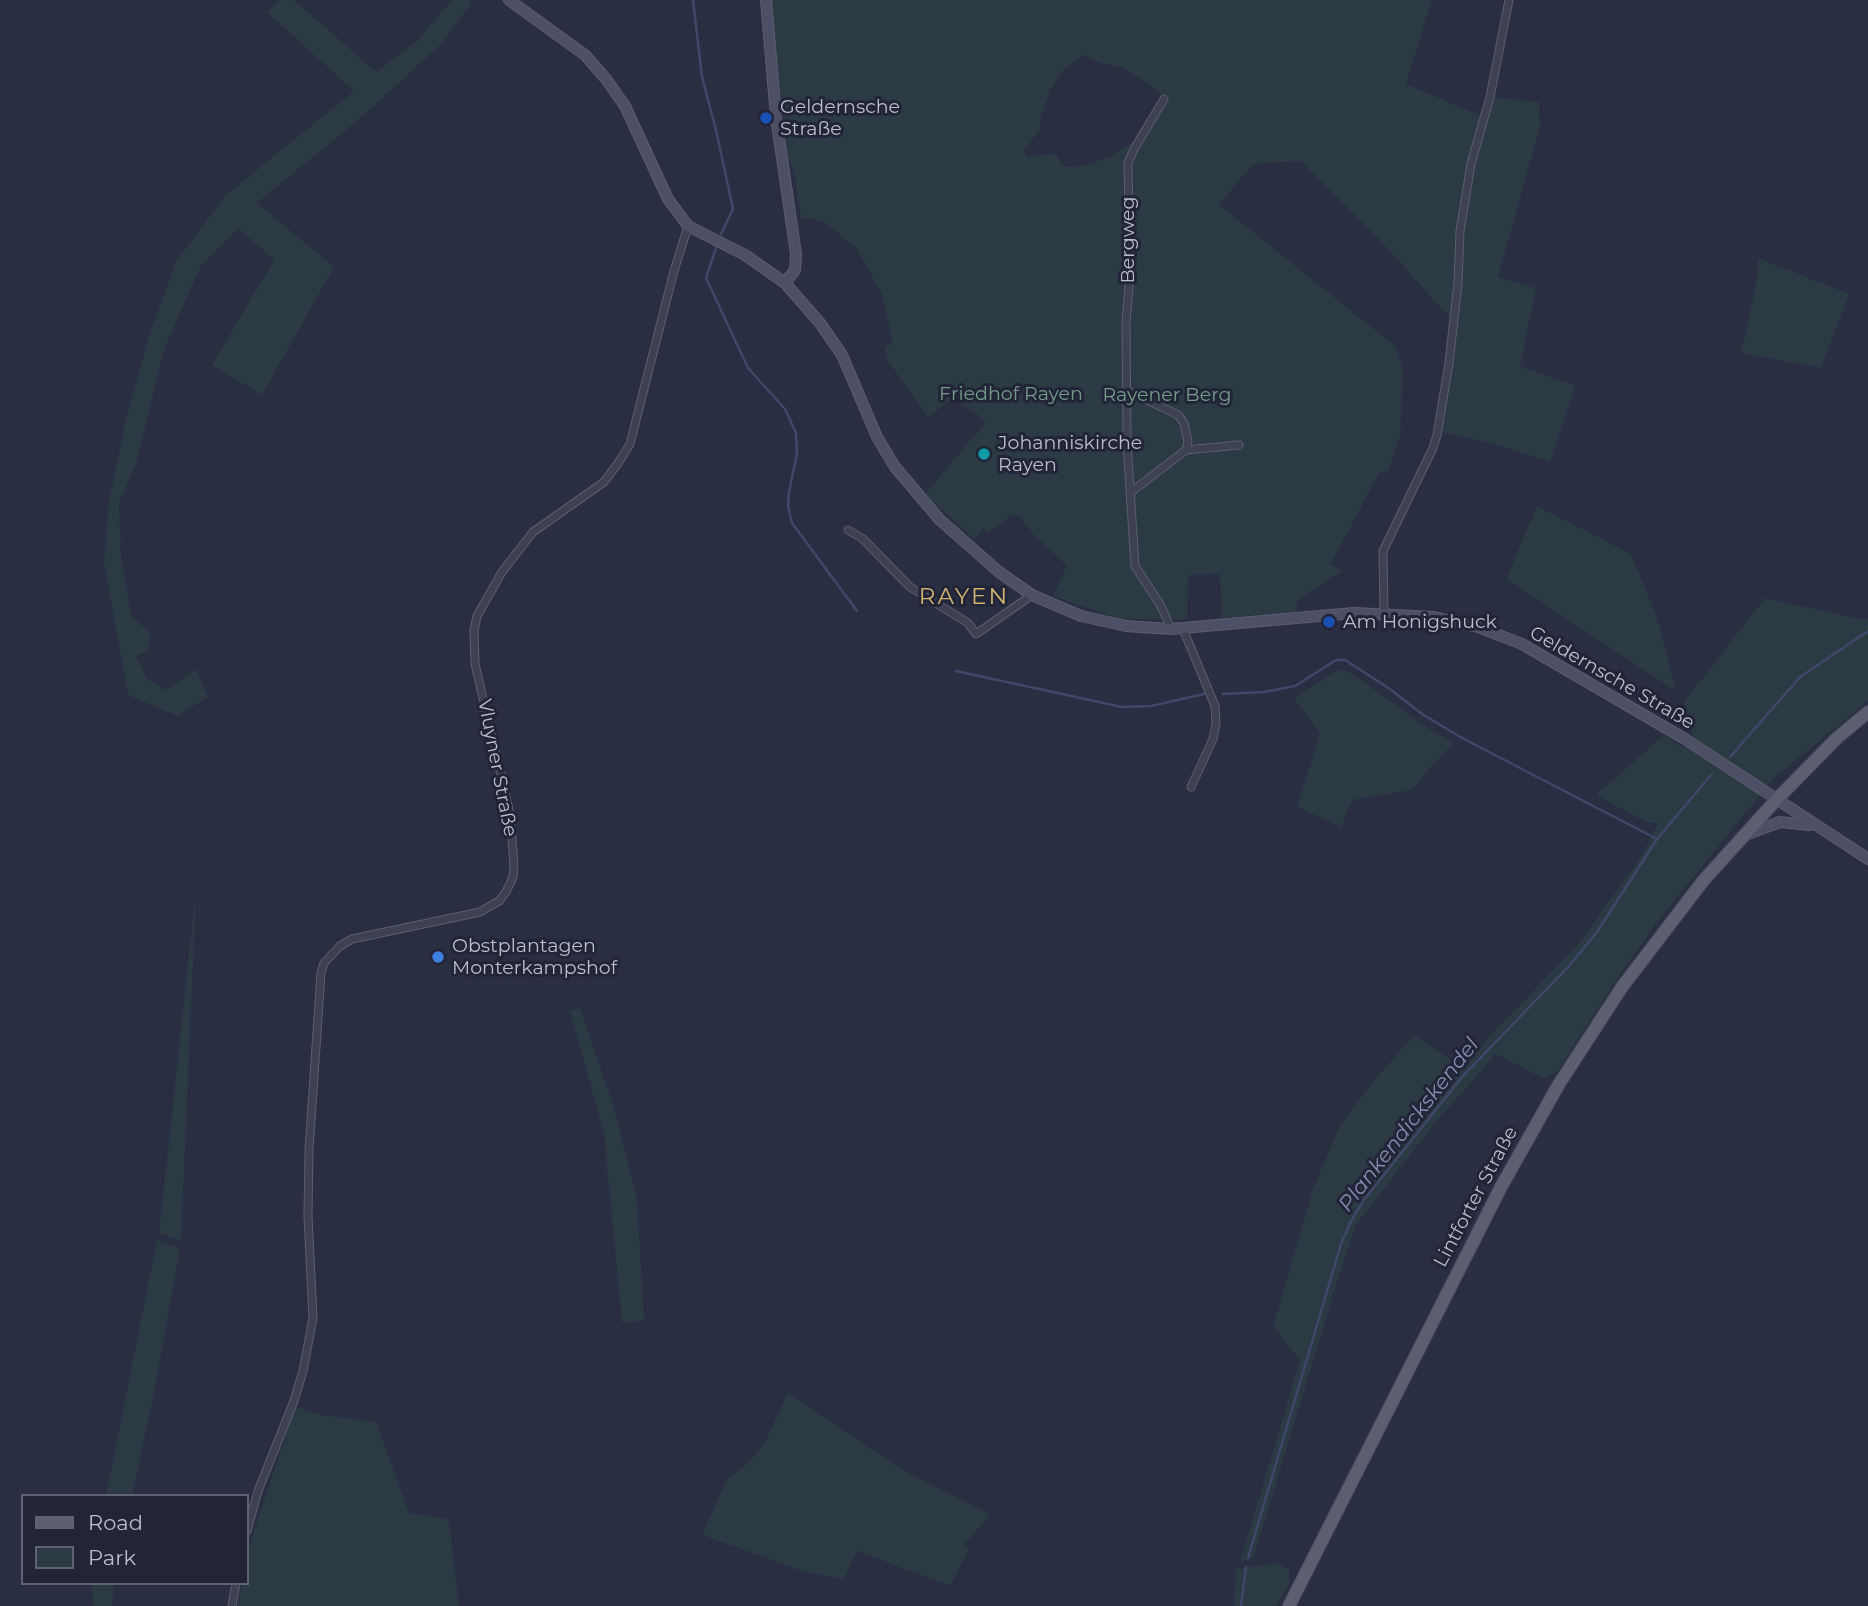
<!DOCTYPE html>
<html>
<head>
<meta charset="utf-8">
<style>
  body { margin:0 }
  #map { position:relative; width:1868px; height:1606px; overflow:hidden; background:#2a2e42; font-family:Montserrat,sans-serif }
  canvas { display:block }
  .legend { position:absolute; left:21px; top:1494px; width:228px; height:91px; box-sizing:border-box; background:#222538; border:2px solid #5f6273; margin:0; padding:9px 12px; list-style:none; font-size:21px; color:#bbbdcc }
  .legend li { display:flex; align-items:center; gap:14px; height:35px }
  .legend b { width:35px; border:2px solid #5f6273 }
</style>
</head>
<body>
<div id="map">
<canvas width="1868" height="1606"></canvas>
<ul class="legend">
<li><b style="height:9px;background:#5c5f72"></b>Road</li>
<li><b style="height:19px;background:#2c3a43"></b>Park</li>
</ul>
</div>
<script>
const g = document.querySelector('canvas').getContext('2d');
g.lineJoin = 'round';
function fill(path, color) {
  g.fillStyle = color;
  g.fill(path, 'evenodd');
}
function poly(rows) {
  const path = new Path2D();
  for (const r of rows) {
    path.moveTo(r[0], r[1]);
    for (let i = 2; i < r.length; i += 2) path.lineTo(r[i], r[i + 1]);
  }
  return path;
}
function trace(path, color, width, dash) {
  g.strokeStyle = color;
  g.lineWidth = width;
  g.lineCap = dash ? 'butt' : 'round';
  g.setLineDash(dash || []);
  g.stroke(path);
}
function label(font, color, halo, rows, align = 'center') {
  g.font = font + ' Montserrat,sans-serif';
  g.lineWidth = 6;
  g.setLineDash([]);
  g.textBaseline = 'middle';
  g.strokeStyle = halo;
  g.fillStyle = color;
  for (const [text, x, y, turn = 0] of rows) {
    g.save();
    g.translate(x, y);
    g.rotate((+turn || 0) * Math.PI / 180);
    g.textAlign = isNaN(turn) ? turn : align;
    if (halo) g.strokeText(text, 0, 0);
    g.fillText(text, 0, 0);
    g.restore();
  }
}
fill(poly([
  [279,0,294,0,376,72,418,40,452,0,469,0,472,3,440,45,363,116,257,203,334,267,262,395,212,365,274,260,238,228,201,265,164,350,136,464,119,503,121,558,132,617,150,632,149,650,136,656,147,679,166,690,196,669,208,697,177,716,128,695,104,563,109,501,126,420,148,339,176,262,225,196,354,91,267,12],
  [769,0,1432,0,1406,84,1484,117,1490,97,1539,102,1540,127,1498,277,1536,288,1520,366,1575,386,1550,462,1494,444,1442,432,1435,415,1440,416,1453,321,1376,236,1301,161,1253,164,1219,205,1395,346,1403,370,1400,436,1388,471,1379,473,1331,564,1342,571,1298,600,1296,612,1222,618,1220,574,1188,575,1187,620,1119,619,1053,596,1067,566,1034,535,1020,516,1011,515,989,533,983,528,974,539,925,494,986,422,977,414,952,399,928,417,888,361,884,347,893,343,882,295,857,249,826,223,808,218,801,219,796,180,788,156],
  [1082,55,1101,63,1121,67,1144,80,1166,99,1152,122,1132,143,1110,157,1082,166,1063,167,1056,154,1027,156,1024,151,1040,129,1042,113,1051,89,1061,73],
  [1758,258,1849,294,1821,368,1741,353,1757,280],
  [1537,506,1631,554,1657,617,1676,691,1506,579],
  [1765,598,1865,620,1868,618,1868,701,1773,779,1657,922,1615,982,1557,1072,1544,1079,1496,1054,1434,1124,1356,1225,1341,1269,1254,1556,1240,1563,1300,1360,1273,1326,1313,1189,1340,1126,1372,1083,1414,1035,1461,1067,1580,942,1642,855,1658,823,1648,823,1596,795,1664,735,1683,747,1693,738,1684,702],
  [1343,670,1351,673,1426,727,1453,743,1411,790,1352,800,1341,827,1297,807,1320,733,1294,698,1335,672],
  [196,890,181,1241,159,1233],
  [580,1008,613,1104,637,1198,644,1320,622,1323,604,1134,570,1011],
  [157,1240,180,1249,155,1388,132,1496,106,1496],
  [788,1393,909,1474,990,1514,964,1545,969,1549,950,1586,857,1551,844,1579,805,1572,702,1535,726,1481,754,1457,765,1442],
  [295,1407,322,1415,376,1422,409,1513,449,1519,459,1606,238,1606,242,1583,247,1583,248,1550],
  [1278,1563,1289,1569,1289,1584,1276,1606,1234,1606,1236,1569],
  [92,1583,114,1583,112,1606,93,1606]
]), '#2c3a43');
trace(poly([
  [693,0,702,77,716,130,733,209,721,234],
  [717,245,706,278,748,368,785,409,796,433,797,453,789,492,788,506,792,523,857,611],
  [956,671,1122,707,1151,706,1204,694],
  [1223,694,1264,692,1295,686,1336,660,1345,660,1390,689,1422,714,1464,739,1657,839],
  [1730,757,1800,677,1868,631],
  [1248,1558,1341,1244,1350,1223,1363,1201,1462,1077,1569,966,1597,932,1657,839,1711,775],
  [1241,1606,1246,1567]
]), '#40476a', 2.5);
const street = poly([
  [1164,99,1134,149,1128,163,1130,275,1126,322,1127,443,1135,566,1161,606,1171,629],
  [1128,391,1178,415,1184,423,1188,442,1186,450,1131,492],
  [1186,450,1239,445],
  [848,530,863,539,910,587,968,623,976,634,1032,595],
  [1384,613,1383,551,1433,448,1437,435,1449,363,1458,283,1460,231,1471,164,1490,97,1509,0],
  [1183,629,1215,706,1216,723,1213,739,1191,787],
  [247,1531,258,1491,294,1401,303,1371,313,1318,308,1216,309,1150,321,973,324,963,340,946,352,939,480,912,499,901,506,892,513,877,514,865,510,814,475,664,474,631,477,616,502,572,533,532,604,482,619,462,630,444,674,271,688,226],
  [232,1606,236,1583]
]);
const secondary = poly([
  [509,0,585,55,606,79,625,106,668,199,688,226,745,255,785,283,820,323,842,355,877,437,895,467,940,520,999,572,1032,595,1081,616,1126,626,1171,629,1354,613,1434,617,1478,627,1522,644,1685,739,1868,859],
  [766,0,776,117,796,254,795,270,785,283],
  [1747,834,1780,822,1809,825]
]);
const primary = poly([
  [1289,1606,1501,1187,1559,1084,1622,987,1703,881,1777,799,1837,738,1868,712]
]);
trace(street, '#5c5e70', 9);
trace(secondary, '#5c5e70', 12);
trace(primary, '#474a5c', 14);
trace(street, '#3e4152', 7);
trace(secondary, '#4c4f65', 10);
trace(primary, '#5c5f72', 12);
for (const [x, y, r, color] of [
  [766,118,7,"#1a4fb4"],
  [984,454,7,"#0f9aa8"],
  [1329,622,7,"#1a4fb4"],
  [438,957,7,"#3f7fe0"]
]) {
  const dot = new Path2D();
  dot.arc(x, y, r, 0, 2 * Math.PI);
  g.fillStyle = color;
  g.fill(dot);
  trace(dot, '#222538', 2.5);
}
label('19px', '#bbbdcc', '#222538', [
  ["Geldernsche",780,107],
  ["Straße",780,129],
  ["Johanniskirche",998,443],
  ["Rayen",998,465],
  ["Am Honigshuck",1343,622],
  ["Obstplantagen",452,946],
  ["Monterkampshof",452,968]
], 'left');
label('19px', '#bbbdcc', '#222538', [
  ["Bergweg",1128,240,-90],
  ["Geldernsche Straße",1612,678,30],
  ["Vluyner Straße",497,768,79],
  ["Lintforter Straße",1476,1197,-62]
]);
label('19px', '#749b87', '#222538', [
  ["Friedhof Rayen",1011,394],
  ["Rayener Berg",1167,395]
]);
label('italic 21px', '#858cb1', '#222538', [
  ["Plankendickskendel",1409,1125,-52]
]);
g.letterSpacing = '2px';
label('23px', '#d0b472', '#222538', [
  ["RAYEN",964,597]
]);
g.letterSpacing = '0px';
</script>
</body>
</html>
